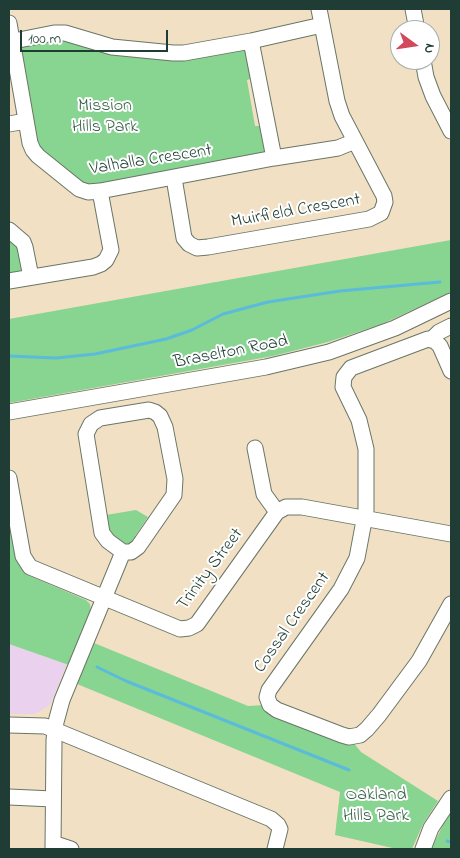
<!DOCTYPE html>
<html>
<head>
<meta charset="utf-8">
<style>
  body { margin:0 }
  #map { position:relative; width:460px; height:858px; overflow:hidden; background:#f2e0c4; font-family:"Indie Flower",sans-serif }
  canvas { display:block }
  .frame { position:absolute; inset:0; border:10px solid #1f3d34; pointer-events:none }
  .north { position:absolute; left:390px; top:20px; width:50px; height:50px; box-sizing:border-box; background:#fff; border:1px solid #a5b1ae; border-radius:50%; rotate:104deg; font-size:14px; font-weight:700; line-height:20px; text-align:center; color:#1f3d34 }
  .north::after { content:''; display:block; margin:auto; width:18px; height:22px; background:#d1495b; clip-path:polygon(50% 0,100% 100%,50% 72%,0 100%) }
  .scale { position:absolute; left:20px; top:30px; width:148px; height:22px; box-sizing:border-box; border:2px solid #1f3d34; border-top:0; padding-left:6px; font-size:15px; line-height:18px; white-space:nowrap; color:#1f3d34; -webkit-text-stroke:4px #fff; paint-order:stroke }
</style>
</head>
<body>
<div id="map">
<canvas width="460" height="858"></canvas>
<div class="frame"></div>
<div class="north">N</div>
<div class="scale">100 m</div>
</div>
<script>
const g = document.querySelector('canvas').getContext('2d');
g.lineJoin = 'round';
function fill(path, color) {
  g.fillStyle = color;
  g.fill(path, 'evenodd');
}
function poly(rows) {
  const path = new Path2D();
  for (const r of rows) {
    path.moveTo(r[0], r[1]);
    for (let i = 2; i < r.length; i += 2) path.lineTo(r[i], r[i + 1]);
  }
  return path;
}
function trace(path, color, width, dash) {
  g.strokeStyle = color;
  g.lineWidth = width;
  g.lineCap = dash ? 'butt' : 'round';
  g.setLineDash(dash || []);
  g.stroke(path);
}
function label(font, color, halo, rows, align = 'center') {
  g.font = font + ' "Indie Flower",sans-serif';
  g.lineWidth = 4;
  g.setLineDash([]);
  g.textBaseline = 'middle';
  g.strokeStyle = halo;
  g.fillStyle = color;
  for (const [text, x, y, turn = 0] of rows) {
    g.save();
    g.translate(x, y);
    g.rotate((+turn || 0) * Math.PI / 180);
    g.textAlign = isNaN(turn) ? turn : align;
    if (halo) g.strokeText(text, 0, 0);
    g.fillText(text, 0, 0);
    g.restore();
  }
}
fill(poly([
  [9,644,67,664,50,705,35,714,9,714]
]), '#ead1ed');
fill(poly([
  [58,37,96,48,244,50,246,52,253,78,247,80,255,126,263,126,266,147,265,151,262,154,88,188,37,147,20,52,24,46],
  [9,236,19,244,24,267,19,274,9,278],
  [451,240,451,292,382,324,328,342,273,356,9,403,9,319],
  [136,510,148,517,135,536,137,541,126,545,120,542,109,532,106,515],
  [9,521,15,557,25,572,30,576,86,600,90,604,91,611,69,665,9,644],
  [94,643,248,706,265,705,353,742,361,752,438,801,423,824,412,849,397,849,335,835,340,792,77,684],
  [451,813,451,849,431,849,443,825]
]), '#88d491');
trace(poly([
  [9,356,56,358,95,354,166,339,192,330,223,314,268,302,340,291,440,282],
  [97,667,126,681,349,770],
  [447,841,451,842]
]), '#5bbbda', 3);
const minor = poly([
  [413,9,417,30],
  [9,23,30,143,33,150,38,156,79,189,88,192,100,191,274,158,338,148,355,141],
  [251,41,274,158],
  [9,42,54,33,65,33,112,47,173,53,184,53,251,41,322,25],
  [423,60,426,77,433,96,451,131],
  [9,124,26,121],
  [174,178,184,238,189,244,197,248,208,247,369,219,381,213,385,202,384,196,342,116,337,101,319,9],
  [9,230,23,242,25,247,31,277],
  [9,281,93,267,101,264,106,260,111,250,100,191],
  [431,340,439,332,451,326],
  [451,371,440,346,435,341,428,339,351,368,344,377,343,387,359,420,366,449,366,510,357,558,341,589,269,690,267,697,270,705,277,710,342,735,349,737,360,735,367,729,379,715,419,661,451,604],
  [9,412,266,367,329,352,395,328,451,301],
  [255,448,264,494,277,512],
  [9,478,23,556,30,567,180,629,189,628,197,624,277,512,286,507,302,507,451,534],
  [9,725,45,726,271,819,278,825,280,829,275,849],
  [9,797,53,799],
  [53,843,71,849],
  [53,849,54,740,56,722,62,700,123,552,108,541,102,533,86,434,91,424,100,418,149,410,155,412,160,416,165,427,175,479,174,495,138,547,131,552,123,552],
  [423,849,431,828,451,798]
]);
trace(minor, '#697666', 17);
trace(minor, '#fff', 15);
label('18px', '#39634b', '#fff', [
  ["Mission",105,107],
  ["Hills Park",105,128],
  ["Oakland",376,796],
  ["Hills Park",376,817]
]);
label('18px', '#1f3d34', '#fff', [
  ["Valhalla Crescent",151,161,-9],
  ["Muirfield Crescent",296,212,-10],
  ["Braselton Road",231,353,-11],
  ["Trinity Street",211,570,-53],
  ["Cossal Crescent",293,623,-55]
]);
</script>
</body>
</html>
